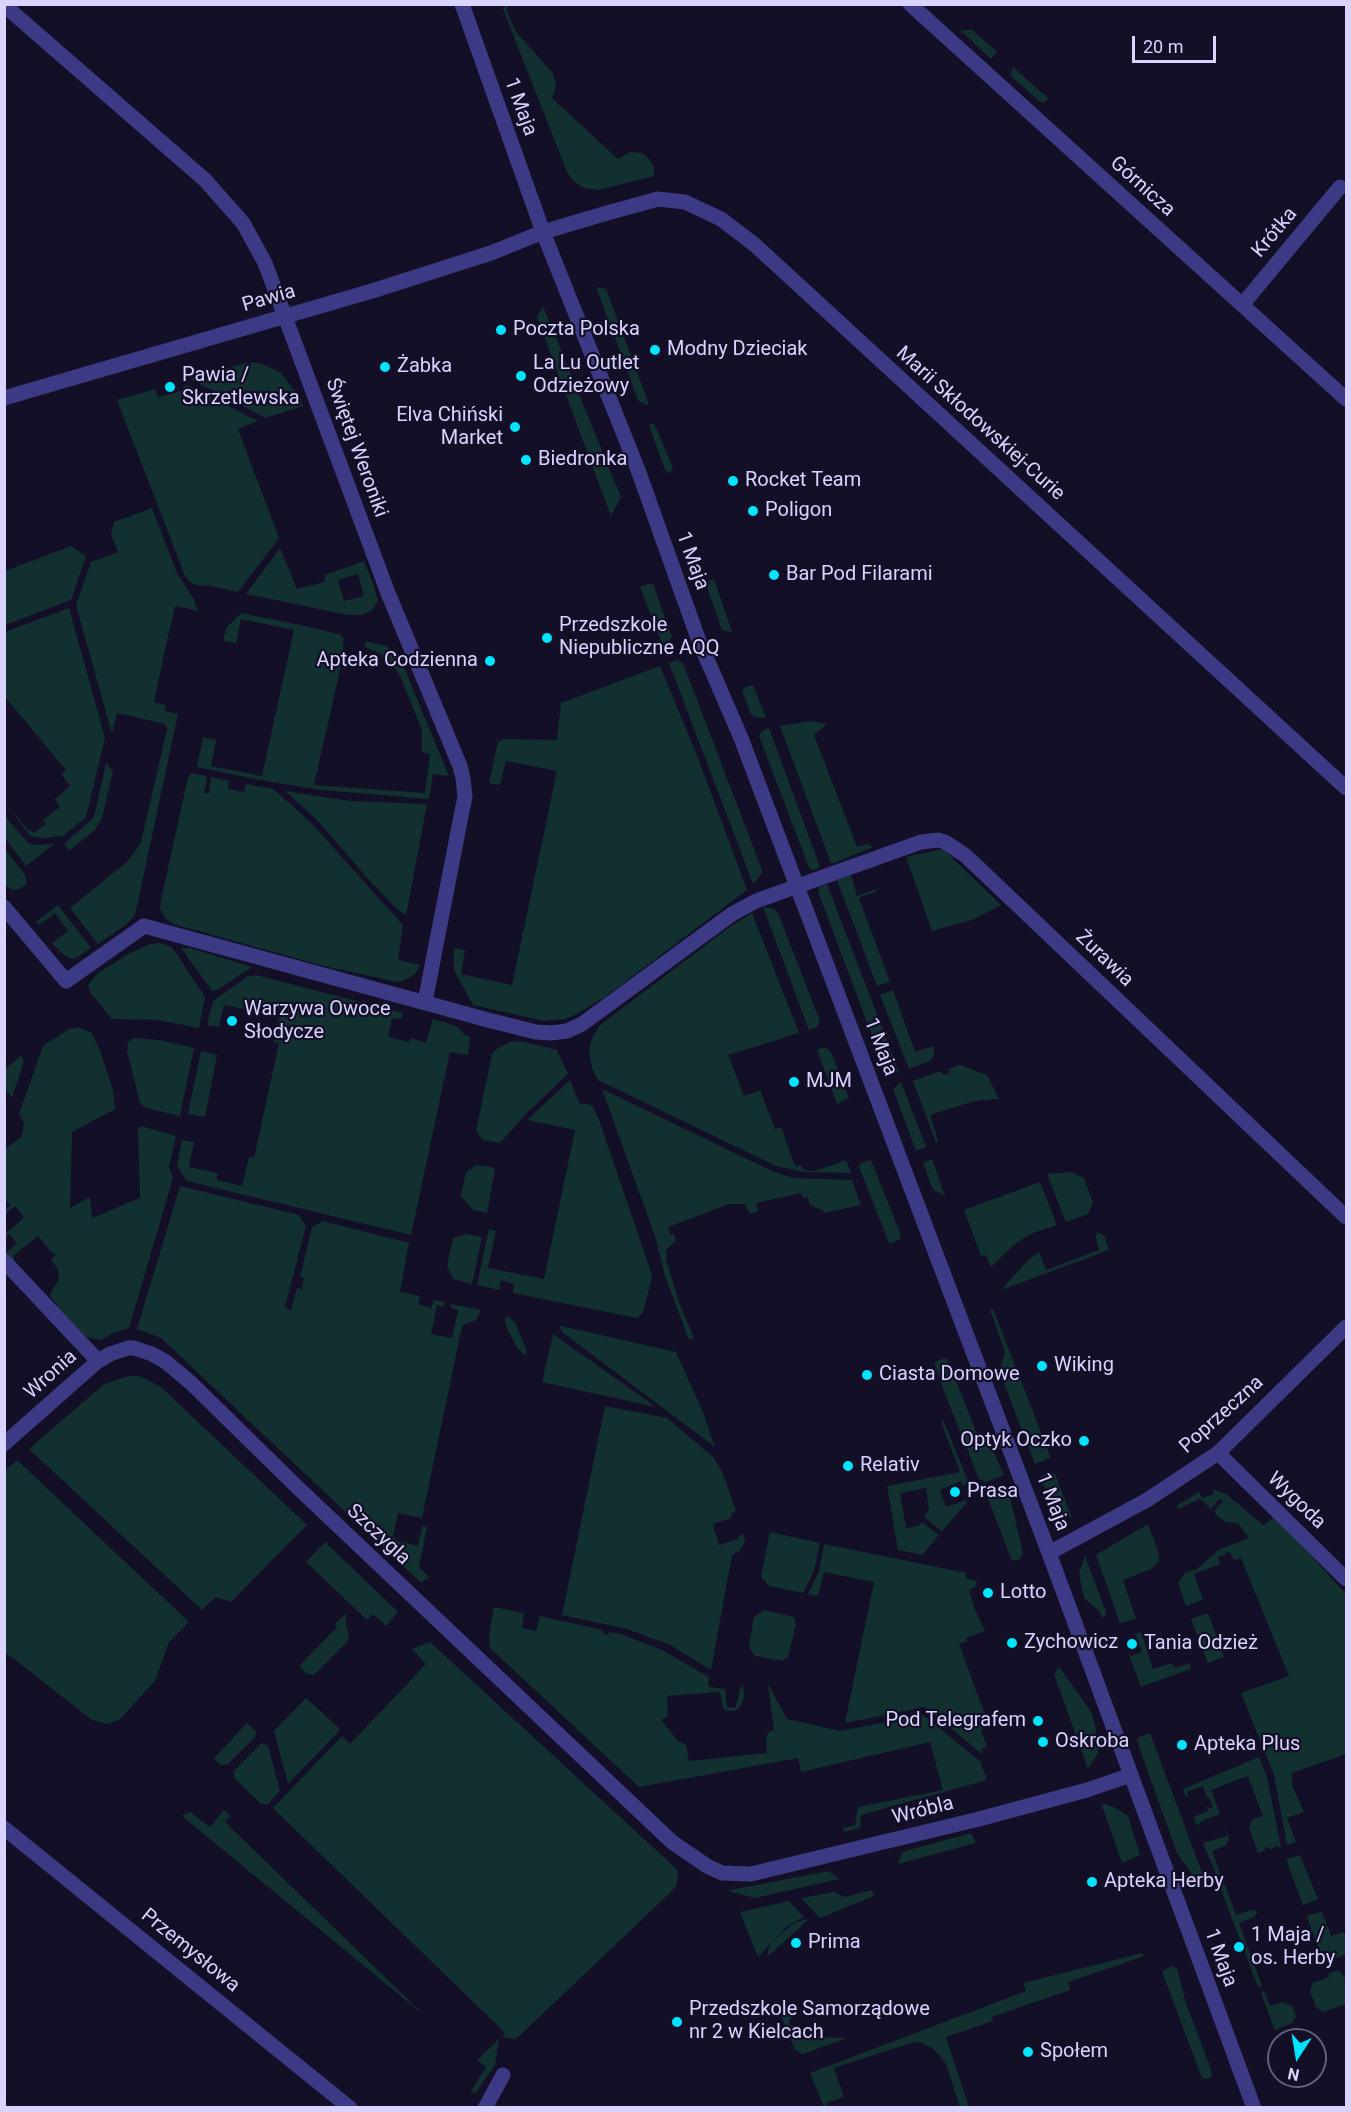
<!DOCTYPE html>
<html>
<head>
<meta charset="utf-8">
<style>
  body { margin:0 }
  #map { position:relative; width:1351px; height:2112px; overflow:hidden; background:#130f26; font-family:Roboto,sans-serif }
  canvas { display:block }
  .frame { position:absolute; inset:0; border:6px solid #d9d4ff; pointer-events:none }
  .north { position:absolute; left:1267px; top:2028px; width:60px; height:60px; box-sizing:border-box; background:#130f26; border:2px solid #625e7d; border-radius:50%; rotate:192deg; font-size:16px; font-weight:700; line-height:24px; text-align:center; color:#d9d4ff }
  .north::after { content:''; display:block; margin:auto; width:21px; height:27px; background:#00e5ff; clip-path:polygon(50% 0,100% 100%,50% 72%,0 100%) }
  .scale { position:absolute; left:1132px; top:36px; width:84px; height:27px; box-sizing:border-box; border:3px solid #d9d4ff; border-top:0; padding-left:8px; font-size:18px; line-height:21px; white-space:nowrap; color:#d9d4ff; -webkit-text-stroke:4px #130f26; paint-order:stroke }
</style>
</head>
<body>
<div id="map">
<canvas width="1351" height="2112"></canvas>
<div class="frame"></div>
<div class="north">N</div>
<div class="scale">20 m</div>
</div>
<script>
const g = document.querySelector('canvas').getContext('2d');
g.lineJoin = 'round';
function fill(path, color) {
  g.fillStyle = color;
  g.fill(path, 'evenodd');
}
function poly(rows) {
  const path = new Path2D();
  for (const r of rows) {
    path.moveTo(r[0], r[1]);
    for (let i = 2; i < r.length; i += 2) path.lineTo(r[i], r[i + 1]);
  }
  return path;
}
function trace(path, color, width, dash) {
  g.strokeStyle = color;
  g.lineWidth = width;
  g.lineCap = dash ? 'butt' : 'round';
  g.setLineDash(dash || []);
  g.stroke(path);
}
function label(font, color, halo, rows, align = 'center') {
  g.font = font + ' Roboto,sans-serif';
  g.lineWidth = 4.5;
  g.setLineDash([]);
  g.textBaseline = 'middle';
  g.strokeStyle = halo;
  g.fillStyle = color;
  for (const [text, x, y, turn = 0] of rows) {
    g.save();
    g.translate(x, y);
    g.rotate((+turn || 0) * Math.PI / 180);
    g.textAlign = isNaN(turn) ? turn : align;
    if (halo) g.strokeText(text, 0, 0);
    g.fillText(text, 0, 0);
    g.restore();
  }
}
fill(poly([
  [506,5,509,5,506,10,517,33,553,73,556,86,552,98,618,159,631,152,642,153,647,157,654,166,654,176,598,190,583,188,572,179,567,172,503,9],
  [960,30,972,30,997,52,991,59],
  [1013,67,1048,98,1045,102,1040,102,1010,75],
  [596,287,606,289,649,404,646,405,638,400],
  [543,306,621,497,611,516,537,317],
  [245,363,260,363,280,372,300,397,303,406,266,418,190,379],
  [187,385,258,421,238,429,279,538,238,592,206,585,200,586,191,583,185,576,117,400,155,389,158,397,184,390,183,386],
  [654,423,673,468,669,473,665,470,649,425],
  [152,508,177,573,195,601,194,603,199,611,175,606,164,654,154,702,165,705,165,711,178,714,135,915,127,924,98,944,70,908,129,860,141,842,167,729,165,724,117,713,112,734,76,605,91,562,118,552,111,535,114,522],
  [71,546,86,556,71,600,5,625,5,571],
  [280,548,297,589,325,582,325,575,364,561,373,583,378,601,375,606,371,611,361,615,348,615,246,594],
  [358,574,364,596,344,601,338,580],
  [714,579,732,632,722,630,705,582],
  [648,584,653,584,672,637,669,642,662,644,640,587],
  [69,608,105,738,86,817,63,836,42,838,30,836,5,802,29,831,31,830,34,833,46,824,43,820,60,807,55,799,70,786,61,774,66,770,5,697,5,632],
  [241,613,305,626,342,635,341,637,344,638,340,670,314,785,425,793,430,755,422,752,422,731,416,715,400,676,392,664,383,655,365,647,365,641,386,646,395,653,403,665,449,776,433,774,429,799,321,790,255,779,197,767,203,737,216,740,211,766,262,776,294,630,241,619,236,643,223,641,226,628],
  [677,660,683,663,762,870,761,875,753,884,669,663],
  [660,666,698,758,747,890,605,997,575,1015,565,1019,544,1021,473,1005,454,970,454,948,465,950,461,974,512,985,557,771,506,761,500,785,489,783,498,742,504,739,557,740,561,703],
  [753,685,766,718,755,717,751,714,742,691,744,688],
  [811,721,827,724,814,735,857,847,868,844,873,847,834,863,831,863,780,726],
  [769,728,820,867,815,870,810,869,808,865,759,736,762,731],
  [106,763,113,771,102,818,96,829,69,851,64,844,94,817],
  [191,773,207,776,204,793,209,793,211,777,229,781,228,789,244,792,246,784,273,789,294,807,314,826,403,925,398,960,420,965,415,974,405,980,397,982,324,966,173,924,165,918,160,908,161,900,188,777],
  [285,791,350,801,427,804,406,915,398,910,370,881,317,820],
  [4,815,28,843,36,845,54,844,26,866,5,838],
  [5,849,25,875,27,884,19,889,12,890,5,885],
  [943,849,1001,905,972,920,932,931,906,857],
  [851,875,857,896,876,889,877,891,859,898,890,982,877,986,837,880],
  [827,884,899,1072,893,1075,890,1073,882,1062,819,894,819,887],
  [58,905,91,948,76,958,72,959,64,955,52,943,68,931,55,913,39,925,36,922],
  [763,907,774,909,778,913,820,1021,817,1027,809,1030],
  [752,913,799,1033,728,1055,744,1096,760,1090,775,1129,781,1127,795,1166,801,1165,804,1170,815,1171,846,1160,851,1173,804,1172,776,1166,598,1080,592,1068,589,1050,592,1038,600,1025,727,929],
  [160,943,172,947,205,997,199,1028,158,1020,112,1019,90,992,88,985,98,973,130,953,150,944],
  [181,948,190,948,252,967,217,990,212,991],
  [256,975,403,1013,401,1019,392,1018,388,1037,409,1042,411,1038,426,1043,433,1019,456,1026,465,1035,470,1037,468,1055,450,1052,411,1235,187,1181,177,1166,182,1140,194,1142,189,1167,217,1173,217,1180,242,1186,249,1157,254,1158,279,1043,274,1042,281,1009,255,1003,253,1011,224,1005,219,1027,207,1025,213,1001,248,976],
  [893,990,915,1052,934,1046,934,1055,930,1061,909,1069,880,995],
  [77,1027,91,1032,100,1050,113,1090,115,1109,72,1132,70,1208,90,1197,92,1218,140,1198,138,1129,141,1126,176,1136,169,1167,173,1178,129,1328,113,1333,101,1340,86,1337,77,1327,71,1325,51,1297,50,1294,59,1279,58,1270,51,1259,56,1255,52,1253,38,1236,13,1256,15,1259,12,1261,5,1254,17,1243,9,1234,5,1238,5,1234,24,1218,15,1206,5,1214,5,1210,10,1205,5,1199,5,1149,21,1137,24,1124,19,1114,43,1046,69,1029],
  [133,1038,159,1040,194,1048,180,1116,146,1108,140,1103,127,1051,128,1042],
  [512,1041,525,1042,557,1050,568,1074,525,1115,500,1143,483,1140,476,1131,492,1054,498,1048],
  [825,1047,831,1052,849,1098,837,1104,817,1050],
  [201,1051,217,1055,205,1117,188,1114],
  [21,1056,24,1061,12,1098,5,1088,5,1069],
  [960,1065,987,1075,999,1099,974,1101,930,1115,938,1141,936,1142,913,1081,941,1071,944,1075,950,1073,948,1069],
  [570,1080,579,1103,592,1105,599,1120,650,1269,652,1277,643,1313,637,1318,513,1293,514,1284,501,1280,499,1286,501,1287,500,1290,477,1285,489,1229,496,1231,488,1268,544,1279,575,1130,527,1120],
  [901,1082,926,1147,916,1151,893,1089],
  [602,1089,772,1171,793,1178,852,1180,861,1205,823,1213,824,1211,810,1205,808,1197,803,1198,801,1193,756,1203,758,1211,750,1214,745,1204,729,1204,668,1227,670,1235,674,1234,676,1241,666,1250,666,1259,679,1302,694,1338,689,1340,665,1276,656,1239],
  [932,1159,945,1196,934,1190,931,1185,923,1163],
  [871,1160,901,1235,899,1240,891,1243,889,1243,859,1167,861,1163],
  [477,1165,495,1168,487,1213,473,1210,461,1196,466,1172],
  [1071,1172,1084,1178,1093,1203,1088,1214,1066,1222,1047,1174],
  [1040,1182,1057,1225,1030,1234,1015,1244,991,1267,986,1255,981,1256,964,1210],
  [180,1186,299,1215,306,1226,286,1303,284,1305,291,1311,297,1288,302,1289,304,1278,300,1277,312,1227,323,1221,409,1243,400,1292,420,1296,418,1304,431,1308,434,1300,445,1302,444,1307,437,1305,431,1334,452,1338,458,1310,451,1308,451,1304,481,1310,476,1320,463,1325,460,1336,422,1518,398,1513,393,1537,396,1538,395,1540,418,1546,422,1526,427,1527,419,1567,429,1577,421,1583,161,1338,137,1329],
  [1097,1232,1105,1236,1109,1250,1001,1290,1028,1260,1039,1252,1046,1270,1099,1250,1096,1237],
  [466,1234,482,1237,472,1284,453,1279,447,1266,453,1238],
  [993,1309,1051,1458,1035,1464,1002,1378,1000,1369,1005,1352,990,1310],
  [507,1316,515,1322,526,1349,526,1356,517,1348,506,1326,505,1319],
  [561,1326,676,1352,703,1412,715,1447,562,1332,560,1327],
  [553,1334,656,1407,542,1382],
  [945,1358,948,1360,976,1432,994,1453,1004,1475,989,1481,985,1482,979,1479,945,1394,934,1362],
  [129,1376,139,1376,161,1387,307,1525,231,1602,216,1597,202,1610,29,1449,104,1384],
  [605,1406,667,1418,712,1456,721,1469,736,1511,732,1513,731,1518,713,1524,719,1545,739,1539,739,1536,743,1534,745,1542,739,1552,732,1555,711,1670,670,1645,627,1629,562,1615],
  [943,1420,968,1481,964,1486,961,1481,940,1490,946,1507,966,1500,967,1502,942,1531,924,1517,929,1510,926,1488,900,1493,906,1528,918,1526,922,1522,939,1535,922,1555,898,1550,887,1486,960,1472,941,1421],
  [17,1460,189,1622,169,1642,155,1681,119,1720,107,1724,92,1720,5,1652,5,1471],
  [1051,1472,1055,1474,1072,1518,1060,1512,1050,1501,1040,1477],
  [1008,1488,1023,1554,1020,1559,1012,1561,988,1499,990,1495],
  [1213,1489,1226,1494,1263,1525,1274,1518,1294,1537,1346,1594,1346,1754,1292,1773,1292,1785,1304,1812,1287,1818,1296,1842,1287,1845,1274,1775,1241,1693,1289,1676,1241,1558,1234,1560,1230,1552,1225,1553,1225,1555,1218,1557,1220,1564,1194,1574,1203,1600,1186,1606,1178,1583,1186,1572,1197,1569,1218,1550,1249,1538,1238,1523,1226,1522,1216,1515,1215,1510,1223,1501,1219,1499,1211,1509,1200,1499,1178,1509,1177,1505,1199,1492,1202,1498,1214,1494],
  [1148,1524,1159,1554,1159,1561,1151,1569,1123,1580,1136,1619,1120,1623,1096,1555],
  [770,1532,820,1543,814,1571,803,1593,769,1586,761,1577],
  [325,1542,398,1612,386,1626,373,1614,367,1620,306,1562],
  [824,1544,966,1573,966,1578,977,1581,976,1587,969,1590,975,1610,985,1631,966,1638,967,1641,959,1644,989,1726,981,1730,987,1747,981,1749,983,1755,925,1707,845,1723,874,1582,824,1572,818,1596,808,1594,819,1571],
  [1085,1556,1106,1612,1106,1615,1103,1618,1098,1610,1084,1598,1079,1573],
  [494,1607,524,1613,522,1628,536,1631,540,1616,602,1630,604,1634,608,1635,609,1632,621,1634,662,1650,709,1677,708,1683,709,1687,725,1689,727,1707,734,1708,736,1706,741,1686,743,1685,744,1698,739,1708,734,1711,726,1711,723,1708,720,1692,667,1696,668,1714,667,1717,661,1720,678,1741,686,1745,689,1761,767,1753,766,1737,769,1732,774,1730,768,1684,787,1719,840,1731,923,1715,980,1761,987,1780,861,1815,860,1828,844,1832,843,1828,855,1825,858,1807,943,1790,930,1742,801,1772,798,1758,639,1787,490,1648,489,1634],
  [764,1610,794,1617,796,1625,788,1657,782,1661,755,1656,749,1647,754,1617],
  [1208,1613,1224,1657,1208,1663,1191,1619],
  [345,1614,349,1640,314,1675,307,1674,299,1666,337,1627,335,1624],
  [1141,1632,1153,1669,1172,1663,1174,1668,1190,1663,1191,1669,1141,1687,1128,1652,1131,1656,1142,1652,1135,1634],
  [430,1642,670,1863,676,1869,678,1875,676,1886,671,1892,516,2039,502,2037,505,2034,501,2029,273,1808,342,1736,350,1744,426,1664,412,1649],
  [1059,1667,1092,1713,1099,1746,1097,1755,1088,1769,1054,1674],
  [306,1698,339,1728,339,1731,288,1784,274,1731],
  [247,1723,256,1731,255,1737,228,1764,220,1765,214,1758],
  [1150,1733,1204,1878,1202,1888,1177,1853,1137,1741,1139,1737],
  [262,1743,268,1746,280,1791,268,1804,261,1804,234,1778,234,1771],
  [1259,1757,1267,1777,1281,1847,1278,1847,1277,1845,1271,1850,1266,1846,1264,1851,1258,1853,1249,1827,1252,1820,1263,1816,1248,1776,1211,1790,1220,1814,1202,1821,1197,1826,1194,1817,1208,1811,1207,1806,1210,1809,1213,1807,1210,1799,1207,1797,1203,1786,1187,1792,1188,1797,1186,1798,1183,1789],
  [1101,1803,1116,1808,1128,1816,1140,1855,1122,1863],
  [224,1810,230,1816,225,1822,425,2016,182,1816,190,1812,210,1827],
  [1225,1826,1229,1839,1228,1842,1225,1846,1212,1851,1220,1874,1217,1876,1203,1843,1227,1836],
  [971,1833,976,1843,898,1864,902,1852],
  [1300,1855,1318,1899,1303,1905,1286,1859],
  [829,1871,839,1879,755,1898,731,1892,730,1890],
  [1223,1880,1236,1915,1251,1910,1255,1910,1257,1913,1254,1917,1239,1923,1262,1986,1258,1987,1223,1895,1219,1881],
  [868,1891,872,1891,874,1896,820,1918,801,1898,834,1892,844,1897],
  [789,1901,804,1917,787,1926,758,1957,740,1912],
  [1322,1912,1331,1936,1344,1932,1346,1938,1346,1953,1345,1955,1324,1962,1307,1918,1309,1915],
  [806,1919,807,1921,767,1957,769,1947,774,1940,792,1924],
  [1142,1953,1144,1956,1068,1982,1070,1990,992,2017,993,2021,946,2037,969,2107,960,2107,946,2064,940,2056,932,2048,922,2043,914,2042,834,2068,844,2097,826,2103,827,2107,824,2107,810,2073,1026,1991,1023,1983],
  [1172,1966,1177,1968,1186,2004,1210,2066,1212,2076,1208,2079,1202,2078,1163,1974,1162,1971],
  [1338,1970,1346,1978,1346,2004,1323,2012,1316,2007,1310,1991,1313,1983,1329,1977,1328,1974],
  [1264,1991,1270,2006,1283,2002,1292,2006,1296,2016,1292,2023,1275,2030,1261,1993],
  [775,2002,778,2006,786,2002,792,2018,790,2019,789,2024,795,2028,796,2036,847,2038,803,2054,795,2050],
  [499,2039,495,2065,475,2094,471,2091,486,2067,477,2060]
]), '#12302f');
trace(poly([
  [462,4,543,232,638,470,699,641,741,738,1049,1553,1254,2108],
  [910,4,1346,399],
  [4,5,205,180,243,223,265,263,388,593,460,766,463,778,465,797,462,811,425,1002],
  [1242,305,1340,187],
  [4,398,372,291,491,253,543,232,607,213,658,199,685,202,721,219,755,245,1346,788],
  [4,907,66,981,144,926,488,1020,536,1032,551,1033,567,1031,582,1024,732,914,756,901,921,842,939,840,945,842,966,856,1346,1217],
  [4,1261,98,1361],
  [4,1444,98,1361,110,1354,128,1348,134,1348,152,1354,166,1362,191,1383,295,1485,672,1842,707,1866,722,1873,751,1874,979,1819,1087,1790,1131,1775],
  [1218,1453,1346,1579],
  [1049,1553,1147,1500,1218,1453,1346,1327],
  [4,1828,350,2108],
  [485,2108,503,2075]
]), '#3d3a85', 15);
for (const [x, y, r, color] of [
  [501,330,6,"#00e5ff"],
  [655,350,6,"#00e5ff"],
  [385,367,6,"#00e5ff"],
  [521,376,6,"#00e5ff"],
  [170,387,6,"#00e5ff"],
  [515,427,6,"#00e5ff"],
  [526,460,6,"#00e5ff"],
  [733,481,6,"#00e5ff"],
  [753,511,6,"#00e5ff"],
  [774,575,6,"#00e5ff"],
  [547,638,6,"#00e5ff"],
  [490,661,6,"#00e5ff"],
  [232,1021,6,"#00e5ff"],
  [794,1082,6,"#00e5ff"],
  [1042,1366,6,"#00e5ff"],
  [867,1375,6,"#00e5ff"],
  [1084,1441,6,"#00e5ff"],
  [848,1466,6,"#00e5ff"],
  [955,1492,6,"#00e5ff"],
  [988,1593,6,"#00e5ff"],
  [1012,1643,6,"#00e5ff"],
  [1132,1644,6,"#00e5ff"],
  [1038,1721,6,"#00e5ff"],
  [1043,1742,6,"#00e5ff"],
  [1182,1745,6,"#00e5ff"],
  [1092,1882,6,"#00e5ff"],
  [796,1943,6,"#00e5ff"],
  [1239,1947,6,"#00e5ff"],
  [677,2022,6,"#00e5ff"],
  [1028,2052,6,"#00e5ff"]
]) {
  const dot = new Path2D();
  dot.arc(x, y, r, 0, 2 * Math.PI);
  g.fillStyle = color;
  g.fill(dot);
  trace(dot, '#130f26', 2);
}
label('20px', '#d9d4ff', '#130f26', [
  ["1 Maja",520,107,70],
  ["Górnicza",1142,187,42],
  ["Krótka",1275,233,-50],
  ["Pawia",269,299,-16],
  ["Marii Skłodowskiej-Curie",980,424,42],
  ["Świętej Weroniki",356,448,70],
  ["1 Maja",692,561,70],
  ["Żurawia",1104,959,44],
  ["1 Maja",880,1047,69],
  ["Wronia",51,1375,-42],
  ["Poprzeczna",1222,1415,-42],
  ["Wygoda",1296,1501,44],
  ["1 Maja",1052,1502,69],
  ["Szczygla",378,1535,43],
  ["Wróbla",923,1811,-14],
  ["Przemysłowa",190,1951,39],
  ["1 Maja",1220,1958,70]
]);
label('20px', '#d9d4ff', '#130f26', [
  ["Poczta Polska",513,330],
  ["Modny Dzieciak",667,350],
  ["La Lu Outlet",533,364],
  ["Odzieżowy",533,387],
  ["Żabka",397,367],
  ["Pawia /",182,376],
  ["Skrzetlewska",182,399],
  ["Elva Chiński",503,416,"right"],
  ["Market",503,439,"right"],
  ["Biedronka",538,460],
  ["Rocket Team",745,481],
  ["Poligon",765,511],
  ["Bar Pod Filarami",786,575],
  ["Przedszkole",559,626],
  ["Niepubliczne AQQ",559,649],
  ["Apteka Codzienna",478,661,"right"],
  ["Warzywa Owoce",244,1010],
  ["Słodycze",244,1033],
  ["MJM",806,1082],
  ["Wiking",1054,1366],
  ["Ciasta Domowe",879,1375],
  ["Optyk Oczko",1072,1441,"right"],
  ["Relativ",860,1466],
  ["Prasa",967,1492],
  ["Lotto",1000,1593],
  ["Zychowicz",1024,1643],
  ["Tania Odzież",1144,1644],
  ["Pod Telegrafem",1026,1721,"right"],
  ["Oskroba",1055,1742],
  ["Apteka Plus",1194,1745],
  ["Apteka Herby",1104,1882],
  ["1 Maja /",1251,1936],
  ["os. Herby",1251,1959],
  ["Prima",808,1943],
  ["Przedszkole Samorządowe",689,2010],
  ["nr 2 w Kielcach",689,2033],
  ["Społem",1040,2052]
], 'left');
</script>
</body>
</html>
